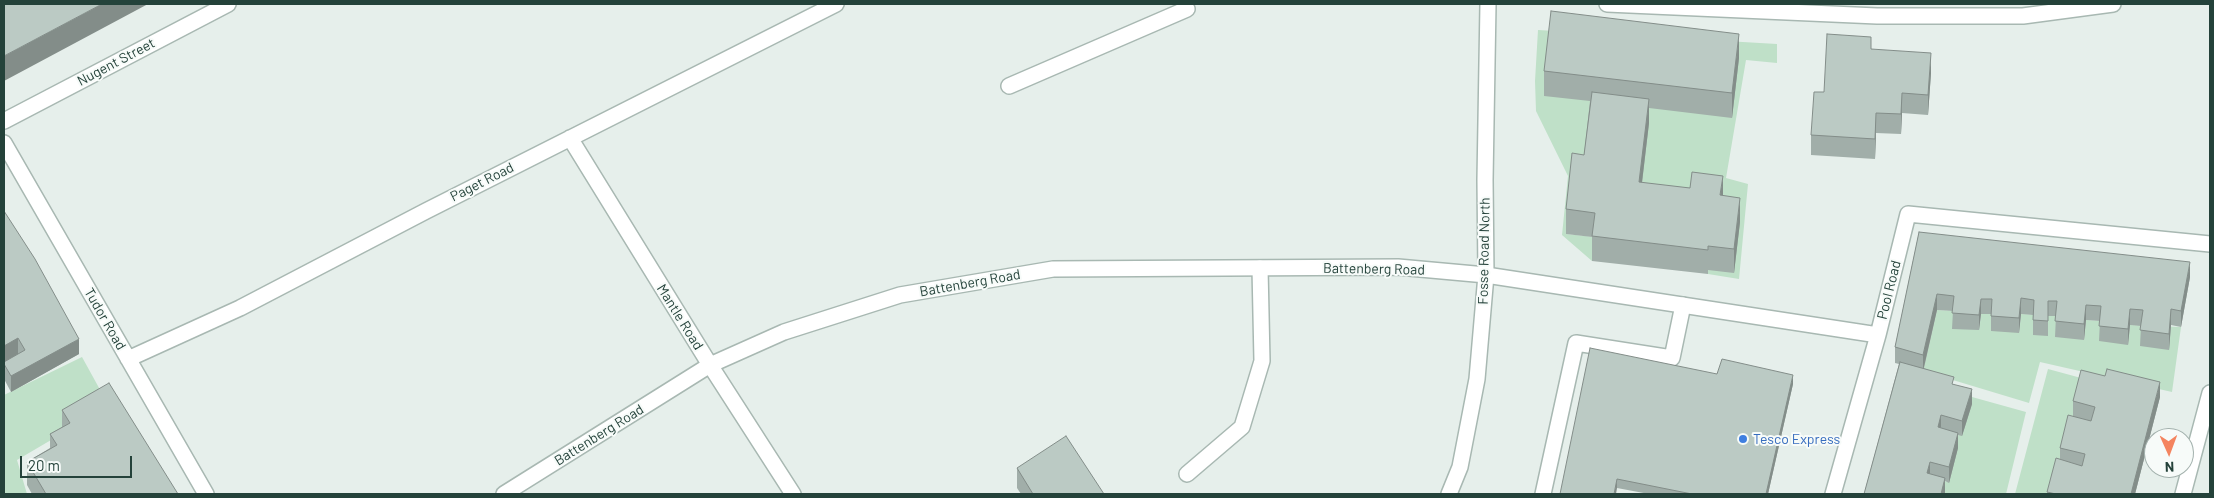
<!DOCTYPE html>
<html>
<head>
<meta charset="utf-8">
<style>
  body { margin:0 }
  #map { position:relative; width:2214px; height:498px; overflow:hidden; background:#e6efeb; font-family:Barlow,sans-serif }
  canvas { display:block }
  .frame { position:absolute; inset:0; border:5px solid #24423a; pointer-events:none }
  .north { position:absolute; left:2144px; top:428px; width:50px; height:50px; box-sizing:border-box; background:#f7fbf9; border:1px solid #a3b1ad; border-radius:50%; rotate:178deg; font-size:14px; font-weight:700; line-height:20px; text-align:center; color:#24423a }
  .north::after { content:''; display:block; margin:auto; width:18px; height:22px; background:#f4845f; clip-path:polygon(50% 0,100% 100%,50% 72%,0 100%) }
  .scale { position:absolute; left:20px; top:456px; width:112px; height:22px; box-sizing:border-box; border:2px solid #24423a; border-top:0; padding-left:6px; font-size:15px; line-height:18px; white-space:nowrap; color:#24423a; -webkit-text-stroke:4px #f7fbf9; paint-order:stroke }
</style>
</head>
<body>
<div id="map">
<canvas width="2214" height="498"></canvas>
<div class="frame"></div>
<div class="north">N</div>
<div class="scale">20 m</div>
</div>
<script>
const g = document.querySelector('canvas').getContext('2d');
g.lineJoin = 'round';
function fill(path, color) {
  g.fillStyle = color;
  g.fill(path, 'evenodd');
}
function poly(rows) {
  const path = new Path2D();
  for (const r of rows) {
    path.moveTo(r[0], r[1]);
    for (let i = 2; i < r.length; i += 2) path.lineTo(r[i], r[i + 1]);
  }
  return path;
}
function trace(path, color, width, dash) {
  g.strokeStyle = color;
  g.lineWidth = width;
  g.lineCap = dash ? 'butt' : 'round';
  g.setLineDash(dash || []);
  g.stroke(path);
}
function label(font, color, halo, rows, align = 'center') {
  g.font = font + ' Barlow,sans-serif';
  g.lineWidth = 4;
  g.setLineDash([]);
  g.textBaseline = 'middle';
  g.strokeStyle = halo;
  g.fillStyle = color;
  for (const [text, x, y, turn = 0] of rows) {
    g.save();
    g.translate(x, y);
    g.rotate((+turn || 0) * Math.PI / 180);
    g.textAlign = isNaN(turn) ? turn : align;
    if (halo) g.strokeText(text, 0, 0);
    g.fillText(text, 0, 0);
    g.restore();
  }
}
fill(poly([
  [1538,30,1777,44,1777,63,1746,60,1726,178,1748,184,1739,279,1708,274,1708,270,1584,179,1566,234,1595,237,1592,261,1562,235,1568,176,1536,111,1535,81],
  [1937,310,1954,311,1979,330,1981,314,1992,314,2019,333,2021,314,2057,316,2084,340,2086,320,2101,321,2128,344,2130,325,2181,327,2172,392,2040,362,2029,403,1923,371],
  [82,357,109,406,17,460,27,494,4,494,4,395],
  [2048,369,2107,385,2073,417,2051,494,2015,494],
  [1954,392,2026,412,2006,494,1945,494,1927,489,1930,478,1949,482]
]), '#bfe0c8');
const service = poly([
  [1009,86,1187,9,1184,4],
  [1187,474,1242,427,1262,361,1260,268],
  [1543,494,1576,343,1672,358,1683,305]
]);
const minor = poly([
  [1607,4,1877,16,2023,16,2113,4],
  [4,121,228,4],
  [570,138,710,365,793,494],
  [4,143,206,494],
  [128,359,240,308,426,211,836,4],
  [504,494,710,365,784,332,900,295,1053,269,1398,267,1486,275,1878,335],
  [1833,494,1878,335,1908,214,2210,244],
  [2183,494,2210,393]
]);
const tertiary = poly([
  [1449,494,1460,467,1477,379,1486,275,1485,180,1488,4]
]);
trace(service, '#a8b8b2', 18);
trace(minor, '#a8b8b2', 18);
trace(tertiary, '#a8b8b2', 18);
trace(service, '#fff', 15);
trace(minor, '#fff', 15);
trace(tertiary, '#fff', 15);
fill(poly([
  [1871,49,1931,73,1928,115,1902,113,1901,134,1876,133,1875,159,1811,155,1811,135],
  [1739,58,1732,118,1649,108,1649,123,1642,183,1723,196,1740,222,1734,273,1708,270,1708,274,1592,261,1592,237,1566,234,1566,209,1584,155,1590,101,1544,96,1544,71],
  [4,211,79,354,11,392,4,379],
  [1919,232,2190,277,2181,327,2171,325,2169,350,2140,346,2141,326,2130,325,2128,345,2099,341,2100,321,2086,320,2084,340,2055,337,2056,316,2048,316,2048,336,2033,335,2033,315,2021,314,2019,333,1991,331,1991,314,1981,314,1979,330,1952,329,1953,311,1937,310,1924,368,1954,385,1972,404,1962,436,1958,435,1958,448,1949,483,1945,481,1945,494,1864,494,1899,364,1895,363,1895,347],
  [1717,374,1793,384,1768,494,1649,494,1617,488,1560,494],
  [2160,397,2135,494,2047,494,2047,492,2060,459,2060,448,2073,416,2073,401],
  [62,410,178,494,32,494,27,485,27,462,50,448,50,434,62,427],
  [1017,468,1104,494,1021,494,1017,488]
]), '#a1aea9');
fill(poly([
  [102,4,148,4,4,81,4,56],
  [1739,34,1739,58,1732,118,1732,93],
  [1931,53,1931,73,1928,115,1928,95],
  [1902,93,1902,113,1901,134,1901,114],
  [1649,99,1649,123,1639,207,1639,182],
  [1876,113,1876,133,1875,159,1875,139],
  [1723,176,1723,200,1720,195],
  [1740,198,1740,222,1734,273,1734,249],
  [2190,262,2190,277,2181,327,2181,311],
  [1937,294,1937,310,1923,371,1923,355],
  [2021,298,2021,314,2019,333,2019,318],
  [1981,299,1981,314,1979,330,1979,315],
  [2086,305,2086,320,2084,340,2084,324],
  [2130,309,2130,325,2128,345,2128,329],
  [2171,309,2171,325,2169,350,2169,334],
  [18,338,18,354,4,362,4,346],
  [79,339,79,354,11,392,11,376],
  [1793,375,1793,384,1768,494,1766,494],
  [2160,382,2160,397,2135,494,2131,494],
  [1972,389,1972,404,1962,436,1962,421],
  [1941,415,1941,431,1938,427],
  [1958,433,1958,448,1949,483,1949,467],
  [1930,462,1930,478,1927,473],
  [1945,478,1945,494,1941,494],
  [1617,479,1617,488,1616,494,1614,494]
]), '#838d89');
const building = poly([
  [4,4,102,4,4,56,4,4],
  [1551,11,1739,34,1732,93,1544,71,1551,11],
  [1827,34,1871,37,1871,49,1931,53,1928,95,1902,93,1901,114,1876,113,1875,139,1811,135,1814,92,1824,92,1827,34],
  [1592,92,1649,99,1639,182,1690,188,1692,172,1723,176,1720,195,1740,198,1734,249,1708,246,1708,250,1592,236,1595,213,1566,209,1572,153,1584,155,1592,92],
  [4,211,35,259,79,339,11,376,4,364,4,362,25,350,18,338,4,346,4,211],
  [1919,232,2190,262,2181,311,2171,309,2169,334,2140,330,2143,310,2130,309,2128,329,2099,326,2101,306,2086,305,2084,324,2055,321,2057,301,2048,301,2048,321,2033,320,2034,300,2021,298,2019,318,1991,316,1992,299,1981,299,1979,315,1952,313,1954,296,1937,294,1923,355,1895,347,1919,232],
  [1590,348,1717,374,1722,359,1793,375,1766,494,1692,494,1617,479,1614,494,1560,494,1590,348],
  [1900,362,1954,377,1952,384,1972,389,1962,421,1941,415,1938,427,1958,433,1949,467,1930,462,1927,473,1945,478,1941,494,1864,494,1900,362],
  [2107,369,2160,382,2131,494,2056,494,2047,492,2056,458,2082,466,2085,454,2060,448,2068,415,2091,421,2095,407,2073,401,2081,370,2105,376,2107,369],
  [109,383,178,494,46,494,27,462,57,445,50,434,70,423,62,410,109,383],
  [1066,436,1104,494,1033,494,1017,468,1066,436]
]);
fill(building, '#bbcac4');
trace(building, '#838d89', 1);
for (const [x, y, r, color] of [
  [1743,439,5,"#3f7fe0"]
]) {
  const dot = new Path2D();
  dot.arc(x, y, r, 0, 2 * Math.PI);
  g.fillStyle = color;
  g.fill(dot);
  trace(dot, '#f7fbf9', 2);
}
label('14px', '#24423a', '#f7fbf9', [
  ["Nugent Street",116,62,-28],
  ["Paget Road",482,182,-27],
  ["Fosse Road North",1484,251,-89],
  ["Battenberg Road",1374,269,1],
  ["Battenberg Road",970,283,-10],
  ["Pool Road",1889,290,-76],
  ["Mantle Road",680,317,58],
  ["Tudor Road",105,319,60],
  ["Battenberg Road",599,435,-32]
]);
label('14px', '#366cbe', '#f7fbf9', [
  ["Tesco Express",1753,439]
], 'left');
</script>
</body>
</html>
